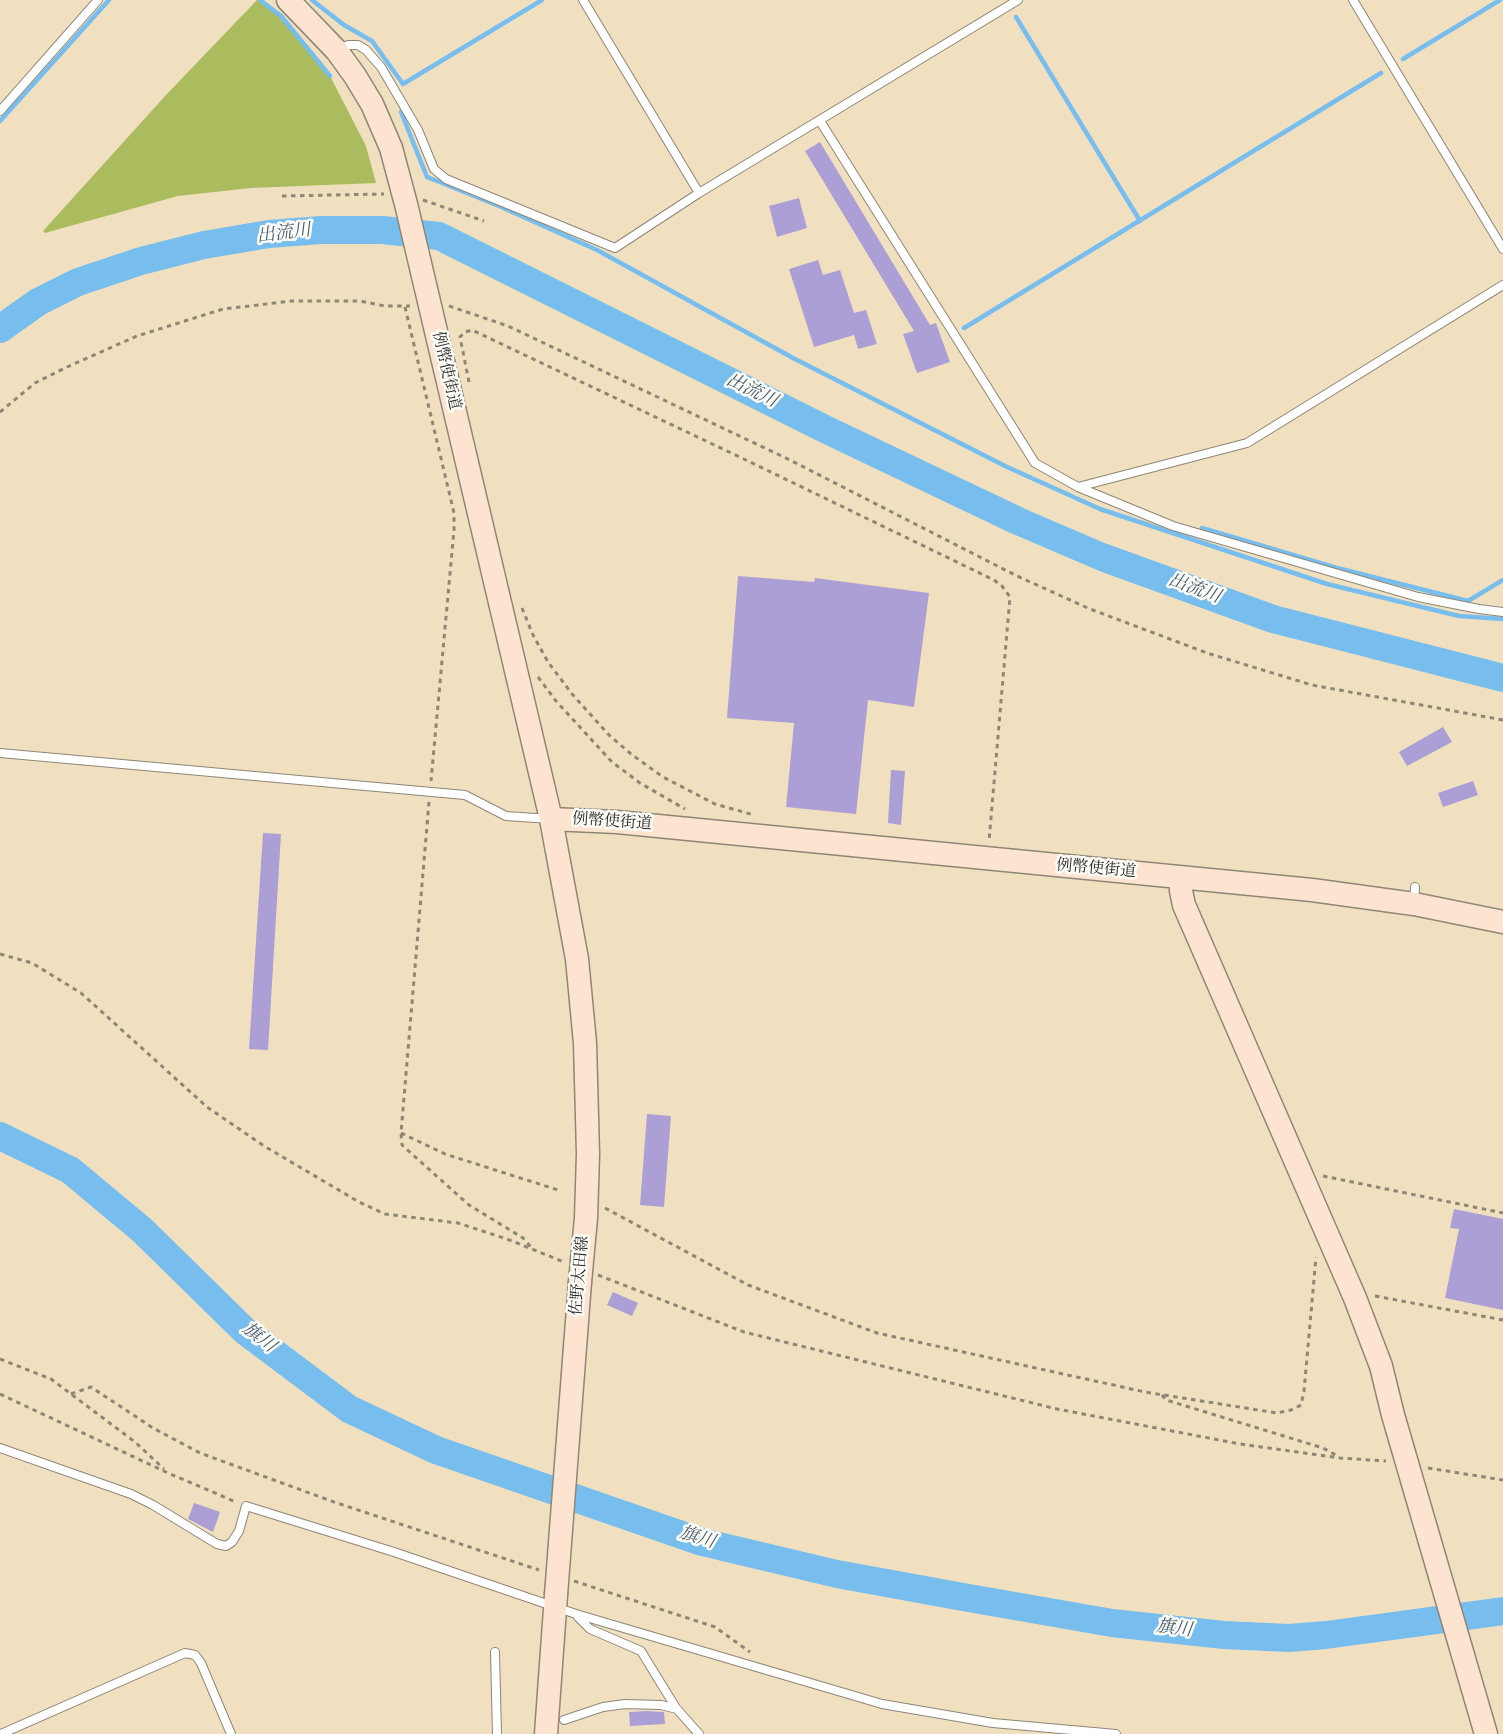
<!DOCTYPE html>
<html>
<head>
<meta charset="utf-8">
<style>
  body { margin:0 }
  canvas { display:block; background:#f0e0c0 }
</style>
</head>
<body>
<canvas width="1503" height="1734"></canvas>
<script>
const g = document.querySelector('canvas').getContext('2d');
g.lineJoin = 'round';
function fill(path, color) {
  g.fillStyle = color;
  g.fill(path, 'evenodd');
}
function poly(rows) {
  const path = new Path2D();
  for (const r of rows) {
    path.moveTo(r[0], r[1]);
    for (let i = 2; i < r.length; i += 2) path.lineTo(r[i], r[i + 1]);
  }
  return path;
}
function trace(path, color, width, dash) {
  g.strokeStyle = color;
  g.lineWidth = width;
  g.lineCap = dash ? 'butt' : 'round';
  g.setLineDash(dash || []);
  g.stroke(path);
}
function label(font, color, halo, rows, align = 'center') {
  g.font = font + ' Vollkorn,"Noto Serif JP",serif';
  g.lineWidth = 5;
  g.setLineDash([]);
  g.textBaseline = 'middle';
  g.strokeStyle = halo;
  g.fillStyle = color;
  for (const [text, x, y, turn = 0] of rows) {
    g.save();
    g.translate(x, y);
    g.rotate((+turn || 0) * Math.PI / 180);
    g.textAlign = isNaN(turn) ? turn : align;
    if (halo) g.strokeText(text, 0, 0);
    g.fillText(text, 0, 0);
    g.restore();
  }
}
fill(poly([
  [257,0,260,0,279,15,330,76,366,146,376,183,251,188,178,196,45,233,43,231,166,95]
]), '#abbc5f');
trace(poly([
  [260,0,281,16,330,76],
  [312,0,344,25,372,41,403,84,542,0],
  [1016,17,1140,221],
  [1403,59,1500,0],
  [401,112,427,177,499,206,597,250,793,358,1005,466,1100,509,1327,584,1459,616,1503,619],
  [0,121,109,0],
  [964,328,1381,73],
  [1202,528,1337,568,1468,601,1503,580]
]), '#77bdee', 4.5);
trace(poly([
  [0,329,38,302,78,282,141,261,204,245,269,234,321,230,382,230,439,236,829,431,1018,521,1102,557,1273,619,1503,678],
  [0,1136,70,1170,142,1230,245,1331,349,1409,436,1450,702,1542,837,1574,963,1597,1112,1623,1224,1635,1289,1638,1326,1635,1503,1611]
]), '#77bdee', 28);
fill(poly([
  [820,142,930,325,936,323,950,362,917,373,903,334,914,331,805,151],
  [799,198,807,228,777,237,769,206],
  [818,260,823,275,840,270,854,313,866,310,877,344,858,349,854,335,814,347,789,269],
  [738,576,814,582,815,578,929,593,914,707,868,700,856,814,786,807,794,723,727,718],
  [1443,727,1452,742,1407,766,1399,752],
  [891,770,905,771,901,825,888,823],
  [1473,781,1478,795,1443,807,1438,793],
  [263,833,281,834,268,1050,249,1049],
  [647,1114,671,1116,664,1207,640,1205],
  [1454,1209,1503,1219,1503,1310,1445,1298,1459,1229,1450,1228],
  [613,1292,638,1303,632,1316,607,1305],
  [194,1503,220,1512,213,1532,188,1519],
  [646,1711,664,1712,665,1724,630,1726,629,1712]
]), '#ac9fd5');
const lane = poly([
  [583,0,699,193],
  [1353,0,1503,249],
  [337,51,348,45,358,45,366,50,381,67,418,130,434,169,446,179,615,248,699,193,1018,0],
  [0,111,98,0],
  [820,121,1035,463,1078,487,1173,526,1418,597,1479,609,1503,612],
  [1078,487,1247,443,1503,285],
  [0,753,465,795,506,816,551,819],
  [1414,904,1415,887],
  [0,1448,131,1494,153,1505,217,1544,226,1546,232,1542,239,1531,246,1506,394,1552,576,1614,882,1704,993,1723,1116,1734],
  [578,1617,590,1629,641,1651,676,1708,699,1734],
  [495,1652,497,1734],
  [564,1720,603,1707,625,1704,661,1705,677,1709],
  [1,1734,185,1653,195,1655,201,1663,231,1734]
]);
const secondary = poly([
  [288,0,337,51,355,76,372,104,391,148,406,204,551,819,577,959,585,1043,588,1154,586,1218,580,1282],
  [551,819,617,822,1312,890,1414,904,1503,922],
  [1181,878,1181,891,1184,905,1355,1298,1381,1366,1393,1415,1486,1734],
  [546,1734,556,1595]
]);
trace(lane, '#8e8676', 10);
trace(secondary, '#8e8676', 25);
trace(poly([
  [282,196,384,194],
  [423,200,484,221],
  [449,306,508,326,790,460,1017,576,1090,609,1207,653,1312,685,1503,720],
  [405,307,454,513,454,530,431,781],
  [469,382,460,337,465,332,472,330,746,460,994,580,1002,586,1010,597,989,841],
  [0,412,35,383,67,367,137,336,223,309,292,301,360,301,385,306,410,306],
  [522,608,533,635,548,662,572,694,609,735,631,754,663,777,715,804,754,815],
  [538,677,556,701,612,762,640,783,685,809],
  [429,802,401,1133,402,1145,469,1205,523,1238,531,1247],
  [0,954,32,963,81,993,207,1107,264,1146,359,1202,385,1214,458,1223,507,1239,564,1262],
  [401,1133,445,1154,558,1190],
  [1323,1176,1503,1213],
  [605,1208,748,1285,877,1333,1145,1392,1277,1413,1291,1410,1301,1405,1304,1391,1316,1257],
  [598,1275,744,1332,1057,1409,1240,1444,1340,1458,1386,1461],
  [1375,1296,1503,1320],
  [0,1359,51,1379,135,1442,164,1469],
  [0,1394,168,1473,236,1502],
  [71,1394,91,1387,153,1428,200,1453,334,1502,539,1570],
  [1162,1395,1166,1400,1176,1403,1323,1448,1336,1455],
  [1428,1468,1503,1480],
  [574,1581,715,1627,750,1652]
]), '#8e8676', 3, [4.5, 4.5]);
trace(lane, '#fff', 8);
trace(secondary, '#fde4d1', 22);
const secondaryBridge = poly([
  [556,1595,580,1282]
]);
trace(secondaryBridge, '#8e8676', 25, []);
trace(secondaryBridge, '#fde4d1', 22);
label('16px', '#2b2b2b', '#fdfcf7', [
  ["例幣使街道",445,371,77],
  ["例幣使街道",612,823,4],
  ["例幣使街道",1096,870,5],
  ["佐野太田線",581,1276,-85]
]);
label('italic 18px', '#465e6f', '#fdfcf7', [
  ["出流川",284,235,-7],
  ["出流川",751,392,26],
  ["出流川",1194,590,20],
  ["旗川",258,1339,38],
  ["旗川",697,1539,17],
  ["旗川",1174,1630,7]
]);
</script>
</body>
</html>
